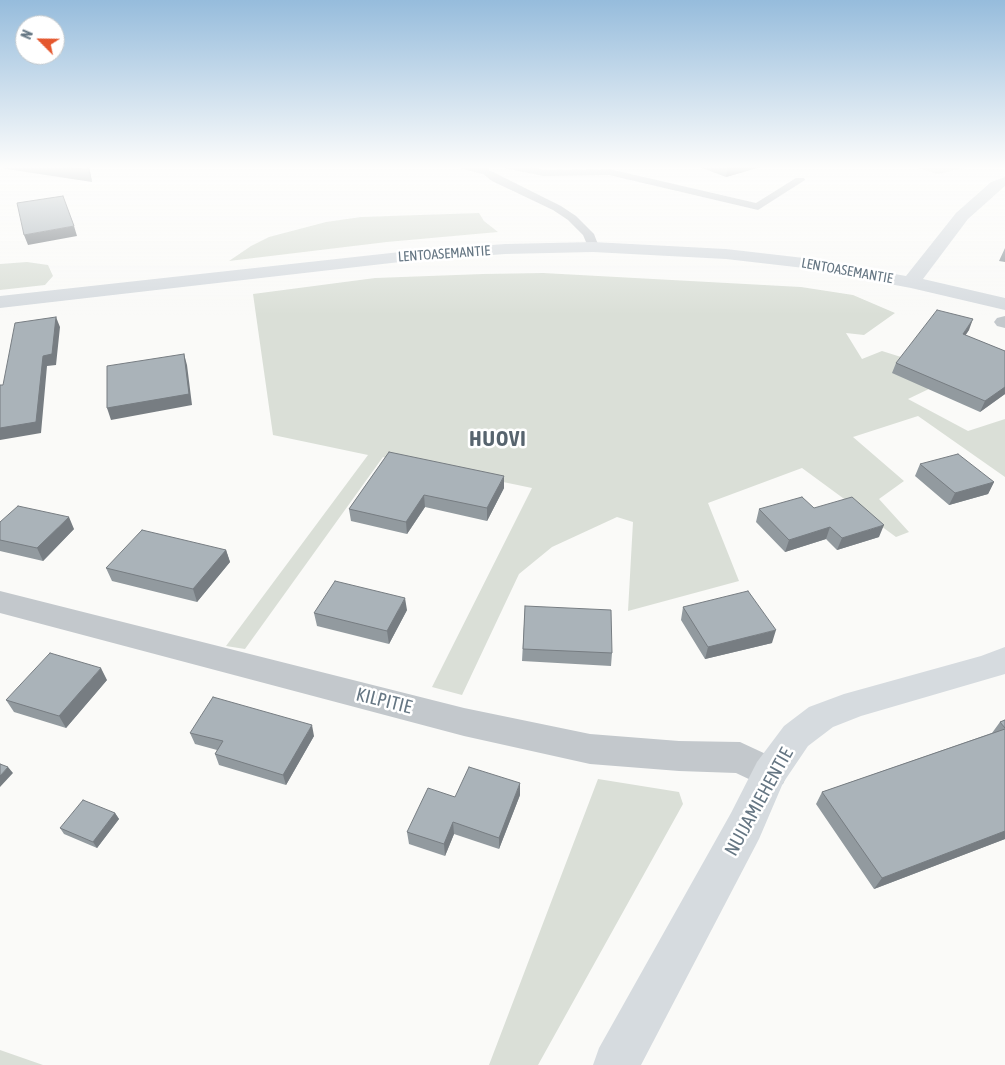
<!DOCTYPE html>
<html>
<head>
<meta charset="utf-8">
<style>
  body { margin:0 }
  #map { position:relative; width:1005px; height:1065px; overflow:hidden; background:#fafaf8; font-family:"Asap Condensed",sans-serif }
  canvas { display:block }
  .north { position:absolute; left:15px; top:15px; width:50px; height:50px; box-sizing:border-box; background:#fff; border:1px solid #c1c8cd; border-radius:50%; rotate:293deg; font-size:14px; font-weight:700; line-height:20px; text-align:center; color:#657683 }
  .north::after { content:''; display:block; margin:auto; width:18px; height:22px; background:#e4572e; clip-path:polygon(50% 0,100% 100%,50% 72%,0 100%) }
</style>
</head>
<body>
<div id="map">
<canvas width="1005" height="1065"></canvas>
<div class="north">N</div>
</div>
<script>
const g = document.querySelector('canvas').getContext('2d');
g.lineJoin = 'round';
function fill(path, color) {
  g.fillStyle = color;
  g.fill(path, 'evenodd');
}
function poly(rows) {
  const path = new Path2D();
  for (const r of rows) {
    path.moveTo(r[0], r[1]);
    for (let i = 2; i < r.length; i += 2) path.lineTo(r[i], r[i + 1]);
  }
  return path;
}
function trace(path, color, width, dash) {
  g.strokeStyle = color;
  g.lineWidth = width;
  g.lineCap = dash ? 'butt' : 'round';
  g.setLineDash(dash || []);
  g.stroke(path);
}
function label(font, color, halo, rows, align = 'center') {
  g.font = font + ' "Asap Condensed",sans-serif';
  g.lineWidth = 5;
  g.setLineDash([]);
  g.textBaseline = 'middle';
  g.strokeStyle = halo;
  g.fillStyle = color;
  for (const [text, x, y, turn = 0] of rows) {
    g.save();
    g.translate(x, y);
    g.rotate((+turn || 0) * Math.PI / 180);
    g.textAlign = isNaN(turn) ? turn : align;
    if (halo) g.strokeText(text, 0, 0);
    g.fillText(text, 0, 0);
    g.restore();
  }
}
fill(poly([
  [911,166,960,166,964,168,938,174],
  [479,213,484,221,498,232,387,242,229,261,251,246,269,237,326,222,361,217],
  [27,262,48,265,53,276,45,285,0,290,0,264],
  [543,273,801,287,853,295,895,313,864,335,846,333,862,359,882,351,958,375,908,399,968,431,1005,419,1005,477,918,416,853,437,904,481,879,499,909,532,896,537,802,468,708,503,739,581,628,611,633,522,617,517,552,547,519,574,462,695,432,687,532,488,383,457,245,649,226,646,368,455,273,435,253,294,375,278,483,274],
  [598,779,679,792,683,804,538,1065,489,1065],
  [0,1050,43,1065,0,1065]
]), '#dadfd7');
fill(poly([
  [503,166,524,166,544,170,609,169,756,203,796,178,804,178,805,180,758,210,609,175,544,176,508,169,503,166],
  [483,167,561,206,576,216,594,234,599,247,597,249,589,249,583,235,568,220,553,210,492,181,478,170,483,167]
]), '#c3c8cc');
fill(poly([
  [460,166,485,166,490,170,488,173,483,174,462,169,460,166],
  [1005,316,1005,328,997,326,994,322,997,318,1005,316],
  [0,591,464,708,590,734,679,741,740,742,783,762,788,773,783,784,770,789,736,773,679,771,590,764,464,736,0,613,0,591]
]), '#c3c8cc');
fill(poly([
  [1005,177,1005,186,968,219,923,279,1005,298,1005,310,911,288,804,268,726,259,593,252,505,254,400,262,0,308,0,296,400,252,505,244,593,242,726,249,804,258,906,276,956,213,991,182,1005,177],
  [1005,647,1005,674,861,716,833,727,808,746,783,783,759,839,641,1065,593,1065,599,1048,731,813,757,762,784,726,809,707,844,694,981,656,1005,647]
]), '#d6dbdf');
fill(poly([
  [0,166,89,166,92,182,0,168],
  [697,166,764,166,726,177],
  [1005,248,1005,262,999,261],
  [969,330,965,335,1005,351,1005,394,980,412,892,373,896,363],
  [389,452,504,488,487,521,425,507,407,534,351,521,349,509],
  [920,464,994,482,988,494,949,505,915,476],
  [814,508,879,537,837,550,826,539,785,552,756,522,759,509],
  [0,522,74,529,43,561,0,551],
  [226,550,230,562,197,602,112,581,106,568],
  [525,606,612,653,611,666,522,661],
  [683,607,772,643,705,659,681,620],
  [407,610,389,644,317,626,314,613],
  [107,680,66,728,14,712,6,700],
  [1005,720,1005,839,874,889,816,804,822,792,992,733,1000,722],
  [190,733,314,736,286,785,219,765,215,754,217,750,195,744],
  [520,795,499,849,454,834,445,856,409,844,407,832,455,797],
  [115,813,119,819,97,848,64,834,60,828]
]), '#929a9f');
fill(poly([
  [88,166,89,166,92,182,88,170],
  [728,166,764,166,726,177],
  [74,226,77,236,28,245,24,235],
  [56,317,60,327,56,365,47,366,41,433,0,440,0,428,43,356],
  [973,319,969,330,959,345,963,334],
  [184,354,187,365,192,405,111,420,107,408],
  [1005,387,1005,394,980,412,985,401],
  [504,476,504,488,487,521,487,508],
  [994,482,988,494,949,505,955,493],
  [424,495,425,507,407,534,406,522],
  [69,517,74,529,43,561,37,548],
  [884,525,879,537,837,550,842,538],
  [830,527,826,539,785,552,789,540],
  [226,550,230,562,197,602,193,589],
  [405,598,407,610,389,644,387,631],
  [776,630,772,643,705,659,708,647],
  [101,668,107,680,66,728,59,716],
  [312,725,314,736,286,785,283,775],
  [8,767,13,773,0,787,0,776],
  [520,783,520,795,499,849,499,838],
  [115,813,119,819,97,848,93,842],
  [453,822,454,834,445,856,444,844],
  [1005,831,1005,839,874,889,882,878]
]), '#777d82');
const building = poly([
  [61,166,88,166,88,170,61,166],
  [63,196,74,226,24,235,17,203,63,196],
  [937,310,973,319,963,334,1005,351,1005,387,985,401,896,363,937,310],
  [56,317,52,354,43,356,36,422,0,428,0,385,3,385,15,323,56,317],
  [184,354,189,394,107,408,107,366,184,354],
  [389,452,504,476,487,508,424,495,406,522,349,509,389,452],
  [958,454,994,482,955,493,920,464,958,454],
  [802,497,814,508,852,497,884,525,842,538,830,527,789,540,759,509,802,497],
  [18,506,69,517,37,548,0,540,0,522,18,506],
  [142,530,226,550,193,589,106,568,142,530],
  [335,581,405,598,387,631,314,613,335,581],
  [748,591,776,630,708,647,683,607,748,591],
  [525,606,611,610,612,653,523,649,525,606],
  [50,653,101,668,59,716,6,700,50,653],
  [213,697,312,725,283,775,215,754,223,741,190,733,213,697],
  [1005,720,1005,728,1000,722,1005,720],
  [1005,729,1005,831,882,878,822,792,1005,729],
  [0,764,8,767,0,776,0,764],
  [469,767,520,783,499,838,453,822,444,844,407,832,428,788,455,797,469,767],
  [83,800,115,813,93,842,60,828,83,800]
]);
fill(building, '#aab3b9');
trace(building, '#777d82', 1);
const sky = g.createLinearGradient(0, 0, 0, 315);
sky.addColorStop(0, '#96bcdc');
sky.addColorStop(0.53, '#fdfdfc');
sky.addColorStop(1, '#fdfdfc00');
g.fillStyle = sky;
g.fillRect(0, 0, 1005, 315);
label('14px', '#657683', '#fff', [
  ["LENTOASEMANTIE",444,254,-4],
  ["LENTOASEMANTIE",847,271,10]
]);
label('19px', '#657683', '#fff', [
  ["KILPITIE",384,701,14],
  ["NUIJAMIEHENTIE",759,802,-61]
]);
g.letterSpacing = '1px';
label('bold 21px', '#57646e', '#fff', [
  ["HUOVI",498,439]
]);
g.letterSpacing = '0px';
</script>
</body>
</html>
